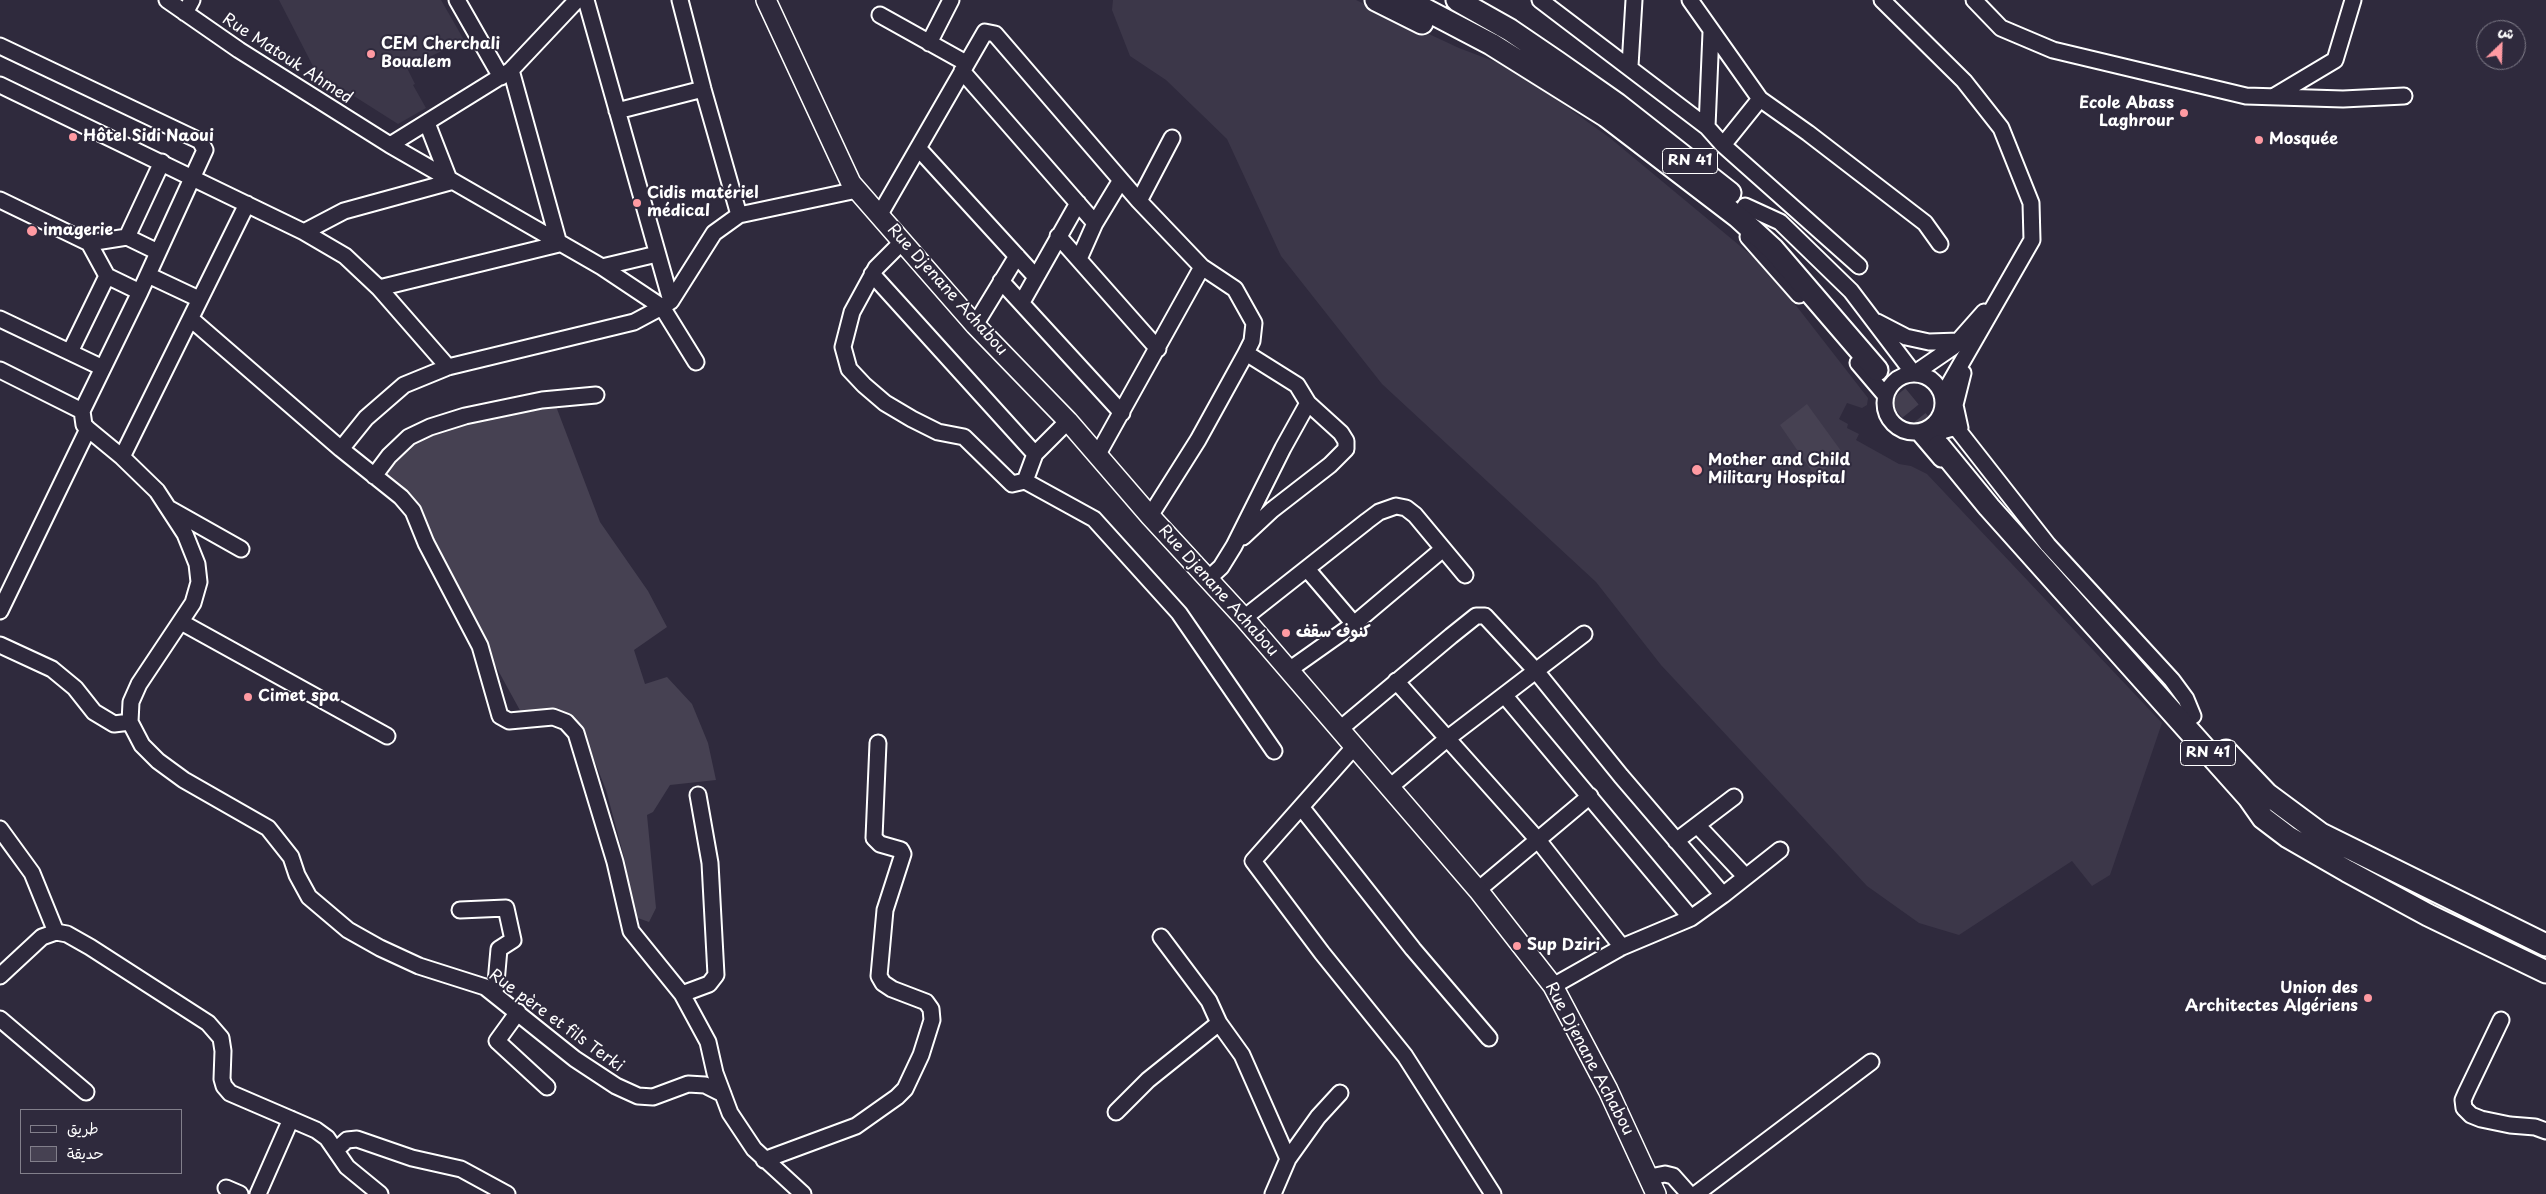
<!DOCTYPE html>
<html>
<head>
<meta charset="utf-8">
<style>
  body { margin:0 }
  #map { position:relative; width:2546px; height:1194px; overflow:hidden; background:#2f2a3d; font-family:"Playpen Sans","Playpen Sans Arabic",sans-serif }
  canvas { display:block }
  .legend { position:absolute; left:20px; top:1109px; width:162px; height:65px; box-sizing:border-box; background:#2f2a3d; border:1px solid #827f8b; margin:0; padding:6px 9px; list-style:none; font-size:15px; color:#fff }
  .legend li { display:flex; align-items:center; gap:10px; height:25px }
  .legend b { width:25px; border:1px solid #827f8b }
  .north { position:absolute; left:2476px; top:20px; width:50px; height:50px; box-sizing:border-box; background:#2f2a3d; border:1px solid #827f8b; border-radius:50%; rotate:24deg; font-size:14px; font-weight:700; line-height:20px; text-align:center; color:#fff }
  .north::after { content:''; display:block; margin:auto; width:18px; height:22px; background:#ff9aa2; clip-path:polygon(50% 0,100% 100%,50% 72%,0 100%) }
</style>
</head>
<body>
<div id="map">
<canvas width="2546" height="1194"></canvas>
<ul class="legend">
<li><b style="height:6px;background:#2f2a3d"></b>طريق</li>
<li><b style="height:14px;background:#464152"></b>حديقة</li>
</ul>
<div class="north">ش</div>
</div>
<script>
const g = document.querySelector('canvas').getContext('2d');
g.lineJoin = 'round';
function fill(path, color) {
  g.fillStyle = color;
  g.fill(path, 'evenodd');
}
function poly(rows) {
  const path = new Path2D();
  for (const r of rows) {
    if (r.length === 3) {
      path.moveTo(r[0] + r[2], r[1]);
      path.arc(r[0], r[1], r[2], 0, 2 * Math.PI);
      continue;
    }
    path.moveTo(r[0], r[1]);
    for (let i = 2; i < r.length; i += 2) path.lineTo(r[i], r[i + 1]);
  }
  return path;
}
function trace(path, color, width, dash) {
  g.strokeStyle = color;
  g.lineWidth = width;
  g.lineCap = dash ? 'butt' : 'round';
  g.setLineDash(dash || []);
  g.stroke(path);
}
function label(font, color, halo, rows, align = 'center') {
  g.font = font + ' "Playpen Sans","Playpen Sans Arabic",sans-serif';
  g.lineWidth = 4;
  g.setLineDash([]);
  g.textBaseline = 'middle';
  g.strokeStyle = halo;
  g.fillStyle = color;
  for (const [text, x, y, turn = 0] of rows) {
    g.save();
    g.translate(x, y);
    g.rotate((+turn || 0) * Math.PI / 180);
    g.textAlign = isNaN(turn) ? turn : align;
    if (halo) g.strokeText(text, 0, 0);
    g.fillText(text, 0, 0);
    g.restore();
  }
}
fill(poly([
  [279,0,441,0,464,40,407,68,415,84,413,85,426,108,398,124,316,72],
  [1113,0,1356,0,1459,48,1509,67,1525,77,1610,138,1757,260,1798,308,1868,398,1867,405,1862,408,1847,403,1839,419,1848,424,1847,428,1859,434,1856,440,1899,464,1911,466,1927,474,2162,723,2110,875,2092,886,2072,861,1959,935,1919,923,1867,886,1661,665,1596,582,1382,384,1281,256,1227,139,1166,80,1130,56,1112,10]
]), '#3c3749');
fill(poly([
  [554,401,600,522,648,591,667,627,634,650,645,684,667,677,692,704,708,743,716,780,670,785,653,812,647,815,656,908,649,922,635,917,625,861,606,790,587,742,575,723,561,710,522,714,483,643,433,538,420,505,412,496,381,474,425,432],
  [1807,404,1844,455,1815,476,1780,425]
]), '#464152');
trace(poly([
  [1877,370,1939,446]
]), '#443f50', 21, [21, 11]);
const minor = poly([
  [167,0,239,50,390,145,602,267,662,307,696,362],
  [457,0,501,77],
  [586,0,671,301],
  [680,0,703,89,739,215],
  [1540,0,1707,127,1723,145,1859,266],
  [1690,0,1760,99,1808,133,1925,223,1940,244],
  [1882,0,1964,81,2001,128,2031,203,2032,240,1943,395],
  [1974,0,2001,28,2053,50,2246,96,2343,99,2404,96],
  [185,13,192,0],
  [880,15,966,63],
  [929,43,951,0],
  [0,46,200,141,205,150,140,292,82,411,84,425,88,429,122,457,157,491,185,534,197,564,199,582,193,603,139,684,131,702,130,722,142,745,158,761,184,780,268,828,291,857,297,875,309,897,348,930,380,948,419,966,485,987,575,1059,616,1086,638,1096,653,1097,688,1084,705,1085,723,1094],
  [1630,66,1634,0],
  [962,71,1095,223],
  [0,85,304,232,345,256,379,288,448,367],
  [2273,97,2335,60,2353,0],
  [617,111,703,89],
  [1707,127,1711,32],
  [390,145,511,70,577,0],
  [1723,145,1760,99],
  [918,148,1035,276],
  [0,200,89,243],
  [1139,201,1172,138],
  [1745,206,1780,222,1851,291,1914,374],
  [880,214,985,32,995,34,1139,201,1202,267,1235,289,1254,323,1252,341,1246,353],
  [304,232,344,211,450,182,427,123],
  [1058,236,1158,349],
  [127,237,158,252],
  [1748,237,1799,295],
  [903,241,876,268,852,312,843,347,849,369,864,385,885,403,912,419,938,432,964,437,1012,484,1025,481,1094,519,1179,613,1274,751],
  [89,243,127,237,162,162],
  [1079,259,1095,223,1121,180],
  [602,267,657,254],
  [872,274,1035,454],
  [148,275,199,299],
  [107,276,140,292],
  [1001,281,1122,413],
  [379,288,559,244,511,70],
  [1022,302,1078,203],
  [0,319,103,368],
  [191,319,341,449,401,497,413,511,426,543,480,646,500,716,509,721,553,717,566,722,576,733,615,862,631,931,682,994,708,1042,715,1073,730,1113,754,1149,803,1194],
  [1877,322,1906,337,1929,342,1959,341],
  [975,325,1017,256],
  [70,352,107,276,89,243],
  [1858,363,1886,396],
  [0,370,82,411],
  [1915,373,1953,347,1984,312],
  [1914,403,29],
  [1943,411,2048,545,2172,680,2186,699,2193,716],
  [1960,428,1955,405,1963,373],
  [1918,432,1941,459],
  [1930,446,1942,431,1956,427],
  [341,449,366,418,404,385,448,367,634,322,662,307,671,301,714,233,739,215,857,190],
  [1098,454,1202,267],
  [122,457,247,204],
  [374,476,389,456,409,437,430,427,465,416,542,400,596,395],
  [1025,481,1035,454,1068,421],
  [170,509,241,549],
  [1150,516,1198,440,1246,353,1297,385,1308,403,1283,448,1234,546,1221,567,1208,579],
  [1243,537,1272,510,1330,465,1346,449,1346,441,1341,433,1308,403],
  [1307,569,1354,624],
  [0,611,88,429],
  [1244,618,1367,521,1379,512,1396,506,1406,508,1415,515,1465,575],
  [181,622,387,736],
  [0,645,52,669,75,688,94,712,114,724,130,722],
  [1289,670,1354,624,1443,549],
  [1396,681,1538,840,1622,947],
  [1505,696,1691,918],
  [1340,729,1451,636,1476,616,1485,616,1536,671,1621,776,1723,895,1691,918,1622,947,1553,986],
  [1355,746,1253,861,1322,953,1405,1056,1493,1194],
  [1390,787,1448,738,1584,634],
  [1301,807,1413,949,1489,1038],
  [1698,826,1745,876],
  [0,829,32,873,56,932],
  [1676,841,1734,797],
  [1478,890,1590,796],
  [1723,895,1780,850],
  [460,910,506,908,513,940,499,949,495,994],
  [1161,937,1209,1001,1219,1023,1242,1055,1288,1159],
  [0,976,42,937,56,932,67,934,90,947,208,1023,221,1038,223,1051,222,1079,224,1086,230,1093,316,1130,327,1138,347,1167,380,1194],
  [682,994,709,984,716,975,710,863,698,795],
  [518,1012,497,1041,547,1087],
  [0,1019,86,1092],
  [2501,1020,2466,1093,2463,1100,2464,1108,2471,1115,2481,1119,2510,1125,2535,1127,2546,1131],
  [1116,1112,1148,1080,1219,1023],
  [336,1150,347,1140,357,1139,412,1158,461,1169,507,1194],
  [764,1160,856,1126,897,1097,905,1089,921,1055,932,1020,931,1009,926,1002,892,989,883,983,879,976,885,910,903,854,901,850,880,844,874,838,878,743],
  [1650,1177,1665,1174,1673,1176,1689,1194],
  [226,1188,240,1194],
  [258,1194,291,1119],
  [1273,1194,1288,1159,1318,1117,1340,1093],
  [1696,1194,1871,1062]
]);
const major = poly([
  [766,0,851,183,975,325,1068,421,1150,516,1244,618,1478,890,1553,986,1608,1090,1656,1194]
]);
const highway = poly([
  [1376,0,1422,23],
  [1407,0,1491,44,1606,116,1738,217,1773,249,1877,370],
  [1457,0,1510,30,1557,62,1617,104,1730,193],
  [1939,446,1989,507,2249,798,2263,818,2288,837,2347,871,2428,915,2546,972],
  [2226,751,2267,794,2321,834,2546,945]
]);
trace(minor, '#fff', 19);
trace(major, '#fff', 22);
trace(highway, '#fff', 25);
trace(minor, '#2f2a3d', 15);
trace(major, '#2f2a3d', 19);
trace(highway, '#2f2a3d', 21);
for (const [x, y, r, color] of [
  [371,54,5,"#ff9aa2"],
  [2184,113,5,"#ff9aa2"],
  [73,137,5,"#ff9aa2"],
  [2259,140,5,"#ff9aa2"],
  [637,203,5,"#ff9aa2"],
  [32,231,6,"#ff9aa2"],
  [1697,470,6,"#ff9aa2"],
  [1286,633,5,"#ff9aa2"],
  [248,697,5,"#ff9aa2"],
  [1517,946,5,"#ff9aa2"],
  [2368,998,5,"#ff9aa2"]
]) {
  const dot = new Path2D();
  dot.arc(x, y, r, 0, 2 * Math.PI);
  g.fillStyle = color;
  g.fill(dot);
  trace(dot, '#2f2a3d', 2);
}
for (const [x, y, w] of [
  [1690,161,55],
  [2208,753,55]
]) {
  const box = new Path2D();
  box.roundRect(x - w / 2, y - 12.5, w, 25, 4);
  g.fillStyle = '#2f2a3d';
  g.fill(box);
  trace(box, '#fff', 1);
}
label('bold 15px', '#fff', null, [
  ["RN 41",1690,161],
  ["RN 41",2208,753]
]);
label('bold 16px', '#fff', '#2f2a3d', [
  ["CEM Cherchali",381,45],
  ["Boualem",381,63],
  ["Ecole Abass",2174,104,"right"],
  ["Laghrour",2174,122,"right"],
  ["Hôtel Sidi Naoui",83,137],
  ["Mosquée",2269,140],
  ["Cidis matériel",647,194],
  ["médical",647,212],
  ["imagerie",43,231],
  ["Mother and Child",1708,461],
  ["Military Hospital",1708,479],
  ["كنوف سقف",1296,633],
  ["Cimet spa",258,697],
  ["Sup Dziri",1527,946],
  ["Union des",2358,989,"right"],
  ["Architectes Algériens",2358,1007,"right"]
], 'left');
label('16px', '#fff', '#2f2a3d', [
  ["Rue Matouk Ahmed",287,59,33],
  ["Rue Djenane Achabou",947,290,48],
  ["Rue Djenane Achabou",1218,591,48],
  ["Rue père et fils Terki",556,1021,36],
  ["Rue Djenane Achabou",1589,1059,62]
]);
</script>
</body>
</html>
